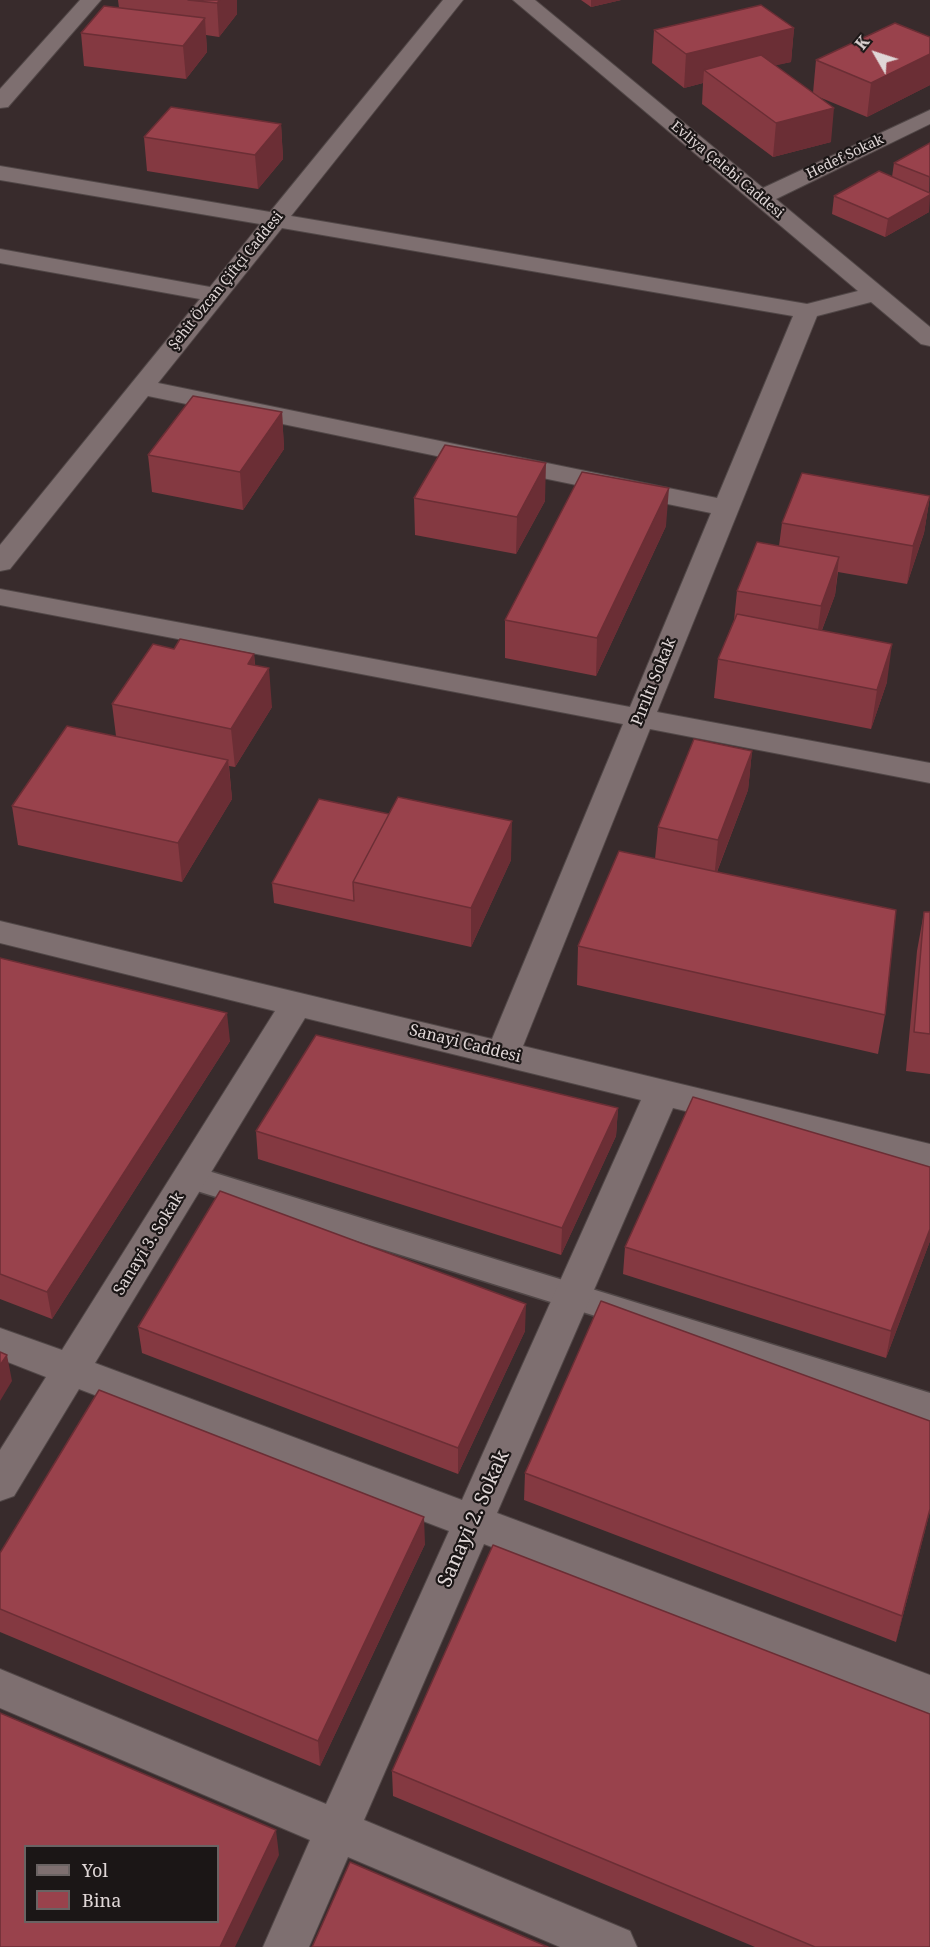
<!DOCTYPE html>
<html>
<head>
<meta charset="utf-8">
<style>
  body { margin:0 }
  #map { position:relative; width:930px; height:1947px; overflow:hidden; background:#382b2c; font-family:"Noto Serif",serif }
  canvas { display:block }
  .legend { position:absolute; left:24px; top:1845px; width:195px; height:78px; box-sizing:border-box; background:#1b1616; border:2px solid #6a6363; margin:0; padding:8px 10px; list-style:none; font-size:18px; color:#e0d7d7 }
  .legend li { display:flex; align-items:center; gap:12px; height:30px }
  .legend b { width:30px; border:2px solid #6a6363 }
  .north { position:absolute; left:846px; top:24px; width:60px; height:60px; -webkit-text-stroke:4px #1b1616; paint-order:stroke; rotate:309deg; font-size:16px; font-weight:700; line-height:24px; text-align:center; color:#e0d7d7 }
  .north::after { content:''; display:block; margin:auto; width:21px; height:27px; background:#e0d7d7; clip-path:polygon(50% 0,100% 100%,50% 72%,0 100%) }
</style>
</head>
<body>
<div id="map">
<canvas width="930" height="1947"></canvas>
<ul class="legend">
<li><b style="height:8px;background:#7e6f70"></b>Yol</li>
<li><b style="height:16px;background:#99424c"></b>Bina</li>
</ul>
<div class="north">K</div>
</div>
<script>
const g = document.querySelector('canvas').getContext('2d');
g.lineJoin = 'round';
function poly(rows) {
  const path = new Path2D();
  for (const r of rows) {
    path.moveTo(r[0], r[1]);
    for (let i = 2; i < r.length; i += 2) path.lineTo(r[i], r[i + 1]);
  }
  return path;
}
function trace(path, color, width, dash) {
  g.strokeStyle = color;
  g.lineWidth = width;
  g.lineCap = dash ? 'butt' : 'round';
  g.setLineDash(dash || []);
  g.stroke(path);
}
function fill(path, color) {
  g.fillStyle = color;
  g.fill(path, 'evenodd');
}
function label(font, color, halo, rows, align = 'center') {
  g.font = font + ' "Noto Serif",serif';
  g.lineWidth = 4.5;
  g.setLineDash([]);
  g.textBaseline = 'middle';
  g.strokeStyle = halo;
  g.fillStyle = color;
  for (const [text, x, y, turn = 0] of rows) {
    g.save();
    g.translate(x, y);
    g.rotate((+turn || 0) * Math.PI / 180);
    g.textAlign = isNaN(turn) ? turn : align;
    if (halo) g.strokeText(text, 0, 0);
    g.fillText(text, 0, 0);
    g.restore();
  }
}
const lane = poly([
  [189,1165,930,1393,930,1421,178,1185,174,1177,178,1169,189,1165]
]);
const street = poly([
  [80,0,101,0,8,107,0,108,0,89,80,0],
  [443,0,463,0,291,216,807,304,858,291,513,0,535,0,763,188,930,110,930,124,776,199,930,327,930,346,921,344,871,302,817,316,657,712,930,763,930,783,650,729,523,1046,930,1144,930,1170,673,1108,497,1513,930,1675,930,1715,484,1544,364,1820,630,1931,637,1947,560,1947,348,1857,309,1947,263,1947,310,1840,0,1708,0,1669,326,1804,449,1531,79,1389,14,1496,0,1501,0,1450,46,1377,0,1359,0,1328,62,1350,275,1011,0,943,0,921,492,1039,623,724,0,605,0,589,630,707,711,513,148,396,10,569,0,571,0,545,200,299,0,263,0,249,210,287,260,224,0,180,0,166,270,212,443,0],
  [282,228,793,316,717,498,158,383,282,228],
  [305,1018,641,1100,462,1500,95,1363,305,1018]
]);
trace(lane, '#514747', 3);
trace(street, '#514747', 2);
fill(lane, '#7e6f70');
fill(street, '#7e6f70');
fill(poly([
  [118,0,237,0,237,14,219,37,206,35,207,52,186,79,84,66,81,33,119,8],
  [581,0,621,0,591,7],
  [794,28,791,62,775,65,813,93,816,60,930,37,930,35,930,85,867,117,819,97,831,142,773,157,702,104,703,83,684,88,652,63,654,30],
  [281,124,283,159,258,189,147,171,144,137],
  [930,143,929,212,885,237,832,214,834,196,892,177,894,163],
  [282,412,284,449,243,510,152,492,148,455],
  [930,496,924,533,907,584,838,572,835,595,822,630,887,682,871,729,714,698,718,659,734,620,737,591,779,546,782,523],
  [414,498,545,501,516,554,415,535],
  [666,526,596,676,505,658,505,620],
  [174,649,254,654,255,665,272,707,235,767,229,766,232,799,182,882,18,845,12,806,116,736,112,704],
  [752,751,748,790,717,872,885,1015,878,1054,577,985,578,946,655,859,658,827],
  [511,860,471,947,274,903,272,883],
  [924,912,930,912,930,1074,906,1071,917,951],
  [0,958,230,1041,52,1319,0,1299],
  [618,1108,616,1136,561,1255,258,1159,256,1131],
  [930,1167,930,1241,886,1358,623,1274,625,1247],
  [138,1327,525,1331,458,1474,142,1353],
  [525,1473,930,1511,896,1642,524,1500],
  [425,1544,320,1766,0,1632,0,1553],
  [392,1771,930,1947,755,1947,393,1796]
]), '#843941');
fill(poly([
  [220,0,237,0,237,14,219,37,217,3],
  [591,0,621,0,591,7],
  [205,18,207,52,186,79,183,46],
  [794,28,791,62,717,79,704,70,703,83,684,88,686,54],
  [930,54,930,85,867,117,871,83],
  [834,108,831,142,773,157,776,123],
  [281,124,283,159,258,189,255,155],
  [930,195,929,212,885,237,888,219],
  [282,412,284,449,243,510,240,472],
  [546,463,545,501,516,554,517,517],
  [669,488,666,526,596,676,597,638],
  [930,496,924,533,907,584,913,546],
  [839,557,835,595,816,645,821,606],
  [892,644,887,682,871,729,877,690],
  [254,654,256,689,269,668,272,707,235,767,231,729,248,664],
  [752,751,748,790,714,879,718,840],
  [228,760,232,799,182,882,178,843],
  [512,821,511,860,471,947,471,908],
  [227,1013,230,1041,52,1319,47,1292],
  [618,1108,616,1136,561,1255,562,1228],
  [930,1229,930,1241,886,1358,891,1331],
  [526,1304,525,1331,458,1474,458,1448],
  [7,1355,12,1381,0,1401,0,1365],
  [930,1509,930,1511,896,1642,902,1616],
  [424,1517,425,1544,320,1766,318,1741],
  [276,1830,279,1855,235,1947,220,1947]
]), '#6b2e35');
const building = poly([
  [188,0,220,0,217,3,188,0],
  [761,5,794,28,686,54,654,30,761,5],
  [104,6,205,18,183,46,81,33,104,6],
  [895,23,930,37,930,54,871,83,816,60,895,23],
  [761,55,834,108,776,123,704,70,761,55],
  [171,107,281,124,255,155,144,137,171,107],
  [930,143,930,177,894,163,930,143],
  [879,171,930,193,930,195,888,219,834,196,879,171],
  [193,396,282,412,240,472,148,455,193,396],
  [445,445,546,463,517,517,414,498,445,445],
  [582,472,669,488,597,638,505,620,582,472],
  [802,473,930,496,913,546,782,523,802,473],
  [757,542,839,557,821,606,737,591,757,542],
  [737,614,892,644,877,690,718,659,737,614],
  [180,639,254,654,248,664,269,668,231,729,112,704,153,644,174,649,180,639],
  [67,726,228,760,178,843,12,806,67,726],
  [694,739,752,751,718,840,658,827,694,739],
  [398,797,512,821,471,908,353,882,398,797],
  [319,799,389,814,353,882,354,901,272,883,319,799],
  [619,851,896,910,885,1015,578,946,619,851],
  [924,912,930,912,930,1034,914,1032,924,912],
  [0,958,227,1013,47,1292,0,1274,0,958],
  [316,1035,618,1108,562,1228,256,1131,316,1035],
  [693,1097,930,1167,930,1229,891,1331,625,1247,693,1097],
  [220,1191,526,1304,458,1448,138,1327,220,1191],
  [601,1301,930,1421,930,1509,902,1616,525,1473,601,1301],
  [0,1352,7,1355,0,1365,0,1352],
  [99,1390,424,1517,318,1741,0,1609,0,1553,99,1390],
  [493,1545,930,1714,930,1947,815,1947,392,1771,493,1545],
  [0,1713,276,1830,220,1947,0,1947,0,1713],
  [26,1846,218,1846,218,1922,26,1922,26,1846],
  [350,1862,548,1947,312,1947,350,1862]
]);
fill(building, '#99424c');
trace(building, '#6b2e35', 1.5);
label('14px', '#e0d7d7', '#1b1616', [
  ["Hedef Sokak",845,157,-26],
  ["Evliya Çelebi Caddesi",727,170,40],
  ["Şehit Özcan Çiftçi Caddesi",226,281,-51]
]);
label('16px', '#e0d7d7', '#1b1616', [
  ["Pırıltı Sokak",654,682,-68],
  ["Sanayi Caddesi",465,1044,14],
  ["Sanayi 3. Sokak",149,1244,-58]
]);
label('20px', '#e0d7d7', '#1b1616', [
  ["Sanayi 2. Sokak",474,1519,-66]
]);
</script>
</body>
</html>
